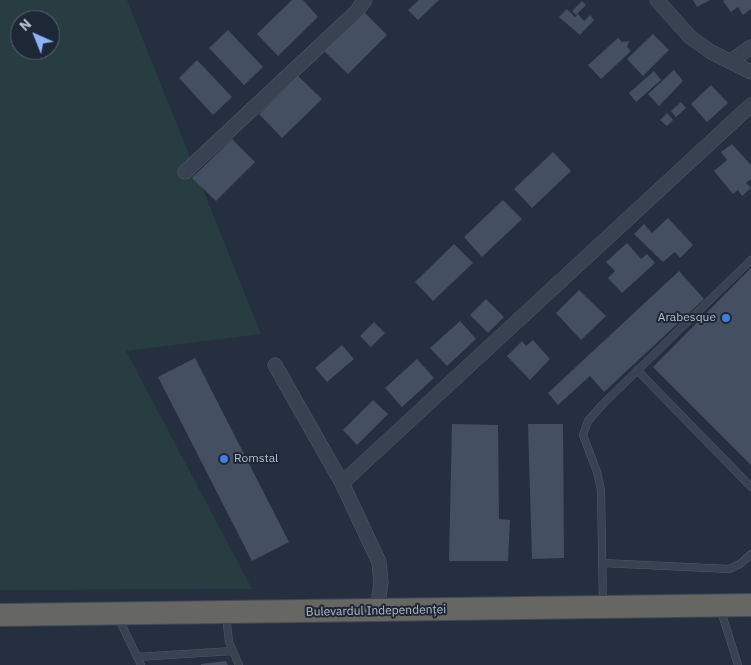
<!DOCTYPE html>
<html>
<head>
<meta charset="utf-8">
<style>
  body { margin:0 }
  #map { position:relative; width:751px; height:665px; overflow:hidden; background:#252f40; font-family:"IBM Plex Sans",sans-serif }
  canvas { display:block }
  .north { position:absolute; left:10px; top:10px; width:50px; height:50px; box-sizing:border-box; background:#1e2735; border:1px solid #5b6371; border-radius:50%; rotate:316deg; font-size:14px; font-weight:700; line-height:20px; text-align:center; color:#b6bdca }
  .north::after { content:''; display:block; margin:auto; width:18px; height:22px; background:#8cb2f9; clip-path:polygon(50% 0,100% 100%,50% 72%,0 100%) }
</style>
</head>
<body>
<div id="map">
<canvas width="751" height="665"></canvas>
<div class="north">N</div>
</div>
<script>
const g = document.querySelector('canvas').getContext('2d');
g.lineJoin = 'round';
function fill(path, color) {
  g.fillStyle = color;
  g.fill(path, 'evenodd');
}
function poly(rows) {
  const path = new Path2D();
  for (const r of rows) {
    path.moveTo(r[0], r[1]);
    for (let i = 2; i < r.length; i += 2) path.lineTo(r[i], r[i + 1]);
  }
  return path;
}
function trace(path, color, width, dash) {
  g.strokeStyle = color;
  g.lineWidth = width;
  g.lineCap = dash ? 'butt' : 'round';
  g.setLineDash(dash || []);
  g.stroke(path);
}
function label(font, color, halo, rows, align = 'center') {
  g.font = font + ' "IBM Plex Sans",sans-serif';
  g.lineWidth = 4;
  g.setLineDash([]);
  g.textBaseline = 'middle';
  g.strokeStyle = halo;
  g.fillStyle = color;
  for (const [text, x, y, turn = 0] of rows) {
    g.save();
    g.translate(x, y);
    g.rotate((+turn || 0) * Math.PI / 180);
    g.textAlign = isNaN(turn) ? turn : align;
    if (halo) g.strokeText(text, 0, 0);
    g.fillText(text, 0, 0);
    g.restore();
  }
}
fill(poly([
  [0,0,127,0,261,334,126,351,252,589,0,590],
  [20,20,50,20,50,50,20,50]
]), '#273d41');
fill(poly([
  [292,0,303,0,318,17,278,56,257,34],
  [419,0,439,0,418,20,408,10],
  [693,0,710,0,697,7],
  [725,0,751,0,751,9,743,15,738,7,731,12,723,1],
  [582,1,586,5,576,15,572,11],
  [567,9,575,17,578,14,584,21,590,15,594,20,580,35,559,17],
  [364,12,387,35,348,74,324,51],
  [228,30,263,67,244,85,209,48],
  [653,34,669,50,643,76,627,59],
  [618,38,622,42,629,41,627,47,631,51,601,79,588,65],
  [197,60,232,97,213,115,179,78],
  [674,70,683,81,659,106,648,94],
  [654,71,661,80,636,102,629,93],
  [298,76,322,99,282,138,259,114],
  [711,85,728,103,707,122,691,104],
  [681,102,686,108,676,117,671,111],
  [667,113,673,120,667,126,660,120],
  [232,139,255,162,216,201,192,178],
  [732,144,751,165,751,179,746,183,751,188,742,196,738,190,733,194,714,171,727,160,721,152],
  [553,152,571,171,532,208,514,189],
  [503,200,522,219,482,257,464,237],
  [668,218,693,245,680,258,675,252,663,262,634,234,644,224,652,233],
  [627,243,641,259,647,254,655,263,622,293,608,278,615,271,606,262],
  [454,244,473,263,433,301,415,282],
  [751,268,751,465,653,367],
  [679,271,704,299,604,392,590,376,558,405,548,393],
  [579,290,606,316,581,340,556,313],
  [486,299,504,317,488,333,470,315],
  [460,321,476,339,447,366,430,348],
  [374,322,385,333,371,347,360,336],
  [533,340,550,359,530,380,507,356,522,341,526,346],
  [342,345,354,359,327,382,315,368],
  [195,358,289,542,252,561,158,377],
  [417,359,434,378,402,407,385,388],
  [373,400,388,414,357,445,343,430],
  [452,424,498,425,499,519,510,520,508,561,449,561],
  [528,424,563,424,564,558,532,559],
  [226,661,228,665,201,665,201,664]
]), '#444f62');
const service = poly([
  [637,370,751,487],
  [602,563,729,569,740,564,751,554],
  [603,605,601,490,597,472,583,435,588,421,602,405,751,260],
  [720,608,738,665],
  [226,615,229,642,239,665],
  [118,617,141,665],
  [137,657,233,651]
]);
const minor = poly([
  [657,0,690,37,711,52,751,72],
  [731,61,751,47],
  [185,172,356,12,365,0],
  [275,365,342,483,379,562,381,582,377,611],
  [342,483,751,105]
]);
const trunk = poly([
  [0,615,751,605]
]);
trace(service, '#515a67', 8);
trace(minor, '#515a67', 15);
trace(trunk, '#414a57', 24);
trace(service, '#394250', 7);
trace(minor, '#394250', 14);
trace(trunk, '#666663', 22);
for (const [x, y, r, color] of [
  [726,318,5,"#3f7fe0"],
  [224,459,5,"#3f7fe0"]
]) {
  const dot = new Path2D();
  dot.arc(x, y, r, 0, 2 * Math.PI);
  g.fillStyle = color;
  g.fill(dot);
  trace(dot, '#1e2735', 2);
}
label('12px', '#b6bdca', '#1e2735', [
  ["Arabesque",716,318],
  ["Romstal",234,459,"left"]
], 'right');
label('12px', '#b6bdca', '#1e2735', [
  ["Bulevardul Independenței",376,611,-1]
]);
</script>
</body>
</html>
